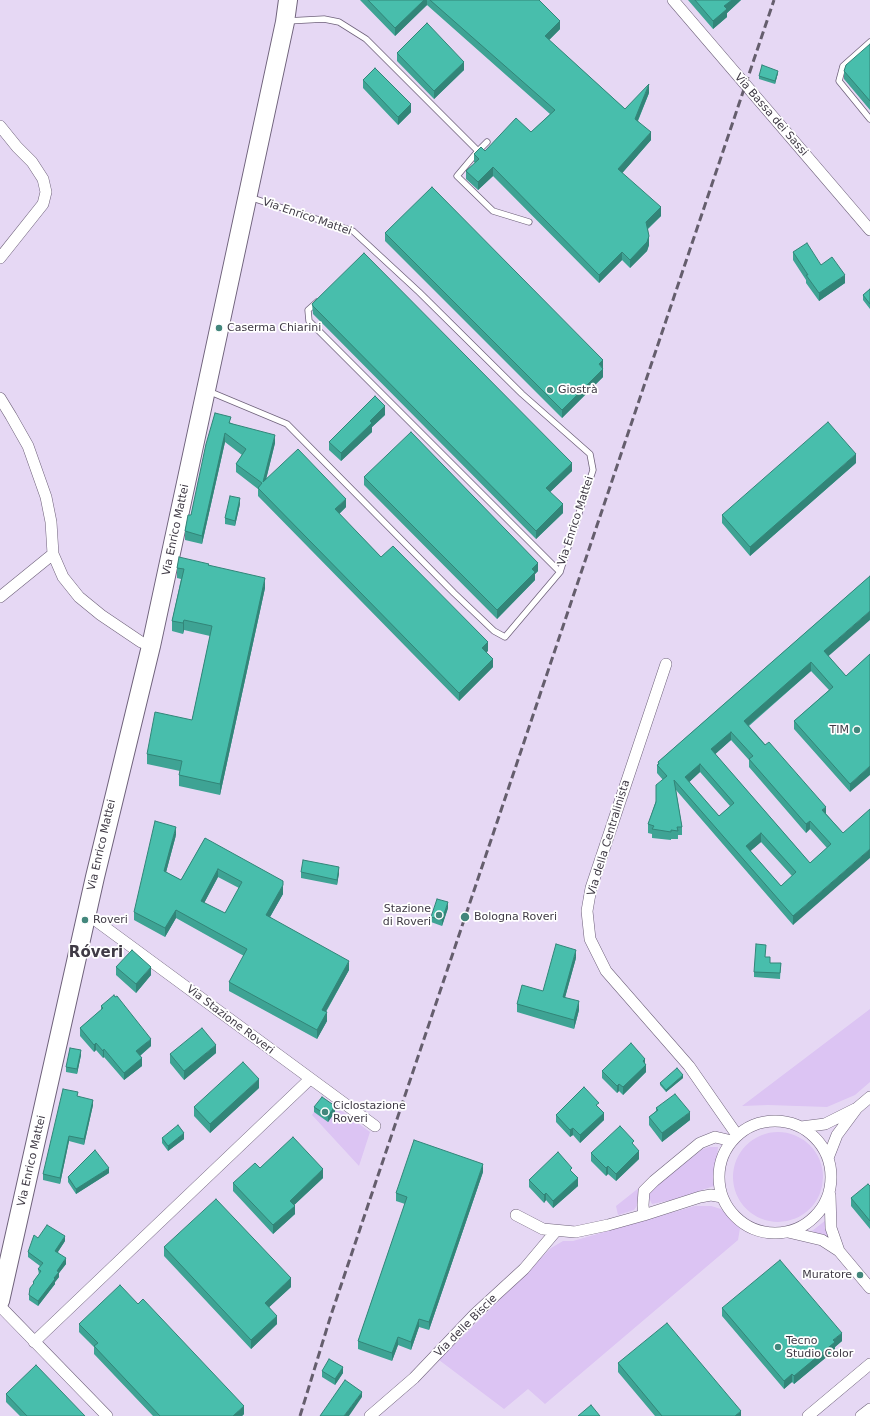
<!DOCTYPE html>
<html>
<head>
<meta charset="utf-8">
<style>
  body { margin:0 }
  canvas { display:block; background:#e6d8f4 }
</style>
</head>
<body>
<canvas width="870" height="1416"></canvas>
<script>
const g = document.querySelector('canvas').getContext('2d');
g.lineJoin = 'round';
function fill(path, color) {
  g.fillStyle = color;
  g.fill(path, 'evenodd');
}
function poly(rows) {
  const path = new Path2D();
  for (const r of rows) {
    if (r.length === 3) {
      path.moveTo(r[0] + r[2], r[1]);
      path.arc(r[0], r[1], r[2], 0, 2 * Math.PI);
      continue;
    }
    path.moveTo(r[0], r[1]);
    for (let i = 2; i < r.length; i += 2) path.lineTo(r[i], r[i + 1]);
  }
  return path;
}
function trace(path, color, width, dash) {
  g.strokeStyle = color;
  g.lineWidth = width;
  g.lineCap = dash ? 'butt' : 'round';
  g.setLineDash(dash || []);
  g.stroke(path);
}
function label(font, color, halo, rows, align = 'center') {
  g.font = font + ' "DejaVu Sans",sans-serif';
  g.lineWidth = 3.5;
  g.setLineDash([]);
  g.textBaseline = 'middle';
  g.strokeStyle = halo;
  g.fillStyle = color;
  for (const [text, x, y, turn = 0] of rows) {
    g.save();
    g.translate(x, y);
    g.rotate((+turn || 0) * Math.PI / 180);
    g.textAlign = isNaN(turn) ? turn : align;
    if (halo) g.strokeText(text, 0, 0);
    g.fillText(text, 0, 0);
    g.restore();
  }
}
fill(poly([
  [870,1009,870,1082,855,1095,827,1107,768,1105,742,1106],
  [324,1098,370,1132,359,1166,312,1115,314,1112,328,1121,335,1112,322,1102],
  [778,1177,45],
  [709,1147,718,1147,714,1186,672,1200,652,1204,649,1198,648,1192,703,1149],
  [640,1187,638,1195,639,1203,634,1210,618,1215,616,1206],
  [695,1206,711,1206,721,1209,740,1228,738,1240,545,1404,528,1389,504,1409,439,1360,551,1248,563,1241,573,1241],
  [826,1220,833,1240,812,1231]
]), '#dcc4f3');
const service = poly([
  [287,21,324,19,339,22,366,39,478,151,457,176,493,211,529,222],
  [870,42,843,66,839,81,870,119],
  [478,151,487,142],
  [317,302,308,310,309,321,560,572],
  [208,391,287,424,454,593,494,631,505,637,560,572,593,470,590,454,522,394,419,292,353,231,249,197]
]);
const minor = poly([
  [673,0,870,230],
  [0,126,17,147,32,162,43,179,46,192,43,204,0,258],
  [0,398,11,416,28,446,46,497,51,522,53,554,63,577,79,597,101,615,141,642,151,646],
  [0,597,53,554],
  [666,664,591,888,587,911,590,939,606,971,689,1066,737,1135],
  [87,914,375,1126],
  [775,1177,56],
  [801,1127,825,1124,855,1109],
  [828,1158,837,1135,857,1108,870,1097],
  [830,1195,831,1228,839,1251],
  [516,1215,543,1229,575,1232,608,1225,644,1215,700,1197,711,1195,722,1197],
  [644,1215,643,1205,644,1191,654,1181,700,1143,715,1137,732,1141],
  [788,1232,822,1240,839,1251,870,1288],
  [0,1306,107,1416],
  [34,1342,310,1079],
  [370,1416,414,1378,475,1314,524,1269,556,1231],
  [808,1416,870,1364],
  [861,1416,870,1409]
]);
const primary = poly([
  [0,1301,95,877,151,646,285,22,288,0]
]);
trace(service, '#6f627b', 7);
trace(minor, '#6f627b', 12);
trace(primary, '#6f627b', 20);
trace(service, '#fff', 5.5);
trace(minor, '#fff', 11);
trace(primary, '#fff', 18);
trace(poly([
  [300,1416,331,1315,774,0]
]), '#655e6d', 3, [8, 4]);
fill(poly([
  [360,0,539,0,560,29,549,40,625,109,649,93,638,121,651,140,622,173,661,216,648,229,649,245,647,251,630,268,622,260,599,283,493,176,478,190,466,179,466,171,475,163,474,162,474,154,485,151,531,132,550,114,427,5,395,36],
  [688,0,741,0,727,13,727,17,713,29],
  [870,44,870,110,844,79,844,71],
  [397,53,464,70,434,99,397,61],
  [778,73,775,84,759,79,759,76],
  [363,80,411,112,398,125,363,88],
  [385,233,603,368,603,377,562,418,385,241],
  [793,252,821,265,845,283,819,301,806,283,806,280,793,260],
  [870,289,870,309,863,300,863,295],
  [312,304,572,471,550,492,563,513,536,539,313,314],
  [215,413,231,423,275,443,266,480,346,507,339,514,381,557,488,651,486,652,493,667,459,701,258,496,258,489,236,472,236,464,242,455,225,442,202,544,185,540,185,531,191,515],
  [385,415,372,427,372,432,341,461,329,450,329,442],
  [856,463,750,556,722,523,722,515],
  [364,477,538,571,535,574,535,580,497,619,364,485],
  [240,504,235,526,225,524,225,518],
  [209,565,265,588,220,795,179,786,179,775,180,771,147,764,147,754,192,720,210,636,184,630,183,634,172,631,172,621,181,579,177,578,177,568],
  [870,576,828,656,846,676,870,654,850,792,794,729,794,721,829,690,811,671,749,726,843,833,793,925,676,790,682,827,682,835,678,835,678,839,671,839,671,840,652,838,652,834,648,833,648,824,663,780,657,773,657,765,658,765,658,762],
  [731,740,749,760,749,767,806,833,810,829,827,848,810,863,715,754],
  [700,772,730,806,719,816,689,782],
  [761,842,792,876,781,886,750,851],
  [176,835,166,872,181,880,205,838,283,894,270,917,349,970,326,1012,327,1021,317,1039,229,991,229,982,244,956,176,918,165,937,134,920,134,912],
  [218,877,239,888,225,913,204,903],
  [301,872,339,873,337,885,301,878],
  [448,908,442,926,431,922,431,917],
  [765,957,770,963,781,963,780,979,754,977,754,972],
  [576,958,565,997,579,1010,574,1029,517,1012,517,1004,543,991],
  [116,967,151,975,136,993,116,975],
  [101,1006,151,1046,140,1056,142,1066,124,1080,104,1057,103,1058,96,1050,94,1052,80,1036,80,1028,101,1010],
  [216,1053,184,1080,170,1063,170,1054],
  [81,1055,77,1074,66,1072,66,1067],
  [645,1064,646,1072,623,1095,619,1091,617,1093,602,1078,602,1071],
  [683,1078,666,1092,660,1085,660,1083],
  [259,1088,210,1133,194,1116,194,1107],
  [78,1096,93,1105,84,1145,69,1141,60,1184,43,1180,43,1174],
  [314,1107,335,1112,328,1122,314,1112],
  [599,1108,604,1120,580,1143,573,1135,570,1137,556,1122,556,1115],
  [656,1108,690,1120,662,1142,649,1125,649,1117,656,1111],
  [162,1138,184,1139,168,1151,162,1143],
  [634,1146,639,1159,616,1181,608,1174,606,1176,591,1161,591,1153],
  [260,1168,323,1178,294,1205,295,1214,273,1234,233,1191,233,1183],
  [483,1172,429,1330,419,1327,411,1350,398,1345,392,1361,358,1349,358,1341,405,1204,396,1201,396,1193],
  [109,1173,76,1194,68,1182,68,1177],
  [572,1173,578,1186,553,1208,546,1200,544,1203,529,1187,529,1180],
  [870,1186,870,1229,851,1206,851,1198],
  [65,1241,58,1252,66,1264,59,1273,59,1277,55,1282,55,1284,38,1306,29,1300,29,1295,33,1284,33,1282,39,1274,38,1269,40,1266,28,1257,28,1252],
  [164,1247,291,1287,269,1307,277,1324,251,1349,164,1256],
  [722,1308,842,1341,835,1347,835,1350,794,1384,792,1382,784,1389,722,1316],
  [79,1324,244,1414,242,1416,153,1416,94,1354,94,1347,79,1332],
  [618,1363,741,1416,655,1416,618,1372],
  [322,1371,343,1373,335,1385,322,1377],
  [6,1394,85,1416,20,1416,6,1402]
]), '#3ea394');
fill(poly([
  [424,0,427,0,427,5,395,36,395,28],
  [732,0,741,0,727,13,727,17,713,29,713,21,724,6],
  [560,21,560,29,545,44,545,36],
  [464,62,464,70,434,99,434,91],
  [778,71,778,73,775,84,775,81],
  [649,84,649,93,635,127,635,119],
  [411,104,411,112,398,125,398,117],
  [651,132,651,140,618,178,618,169],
  [493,167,493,176,478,190,478,182],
  [661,207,661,216,646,230,646,222],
  [649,236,649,245,647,251,630,268,630,260],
  [622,252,622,260,599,283,599,275],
  [845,275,845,283,819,301,819,293],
  [603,360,603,369,599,364],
  [603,369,603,377,562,418,562,410],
  [385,406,385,415,372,427,372,432,341,461,341,453,370,421],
  [225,433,225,442,202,544,202,536],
  [275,435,275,443,263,491,263,482],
  [856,454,856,463,750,556,750,547],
  [572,463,572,471,546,496,546,488],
  [240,498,240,504,235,526,235,521],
  [346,499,346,507,335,518,335,509],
  [563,504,563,513,536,539,536,531],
  [538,563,538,571,535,574,535,580,497,619,497,610,532,569],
  [265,578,265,588,220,795,220,784],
  [870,611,870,620,824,660,824,651],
  [184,620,184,630,183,634,183,623],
  [488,642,488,651,482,656,482,648],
  [493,659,493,667,459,701,459,693],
  [811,662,811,671,744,729,744,721],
  [731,732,731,740,711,758,711,749],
  [700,764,700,772,685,786,685,777],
  [870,766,870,775,850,792,850,784],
  [826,807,826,815,822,810],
  [810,821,810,829,806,833,806,824],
  [176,827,176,835,164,880,164,871],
  [761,833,761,842,746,855,746,846],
  [870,849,870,858,793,925,793,916],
  [339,867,339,873,337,885,337,880],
  [218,869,218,877,201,909,201,901],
  [283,885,283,894,266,924,266,915],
  [448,902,448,908,442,926,442,920],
  [176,910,176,918,165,937,165,928],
  [576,950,576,958,563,1005,563,997],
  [349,961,349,970,322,1018,322,1010],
  [151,967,151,975,136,993,136,984],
  [579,1001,579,1010,574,1029,574,1020],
  [327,1012,327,1021,317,1039,317,1030],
  [151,1039,151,1046,136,1059,136,1051],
  [96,1043,96,1050,94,1052,94,1045],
  [216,1045,216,1053,184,1080,184,1071],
  [104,1049,104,1057,103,1058,103,1051],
  [81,1050,81,1055,77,1074,77,1069],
  [142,1058,142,1066,124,1080,124,1073],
  [645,1059,645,1066,646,1065,646,1072,623,1095,623,1087,643,1061],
  [683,1075,683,1078,666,1092,666,1090],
  [259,1079,259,1088,210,1133,210,1124],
  [619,1084,619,1091,617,1093,617,1086],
  [93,1100,93,1105,84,1145,84,1139],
  [335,1106,335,1112,328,1122,328,1116],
  [690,1112,690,1120,662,1142,662,1133],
  [604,1113,604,1120,580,1143,580,1135],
  [573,1128,573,1135,570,1137,570,1130],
  [184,1133,184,1139,168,1151,168,1146],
  [69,1136,69,1141,60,1184,60,1178],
  [639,1151,639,1159,616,1181,616,1174],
  [483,1164,483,1172,429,1330,429,1322],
  [608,1166,608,1174,606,1176,606,1168],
  [109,1168,109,1173,76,1194,76,1189],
  [323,1169,323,1178,290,1209,290,1201],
  [578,1178,578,1186,553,1208,553,1201],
  [546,1193,546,1200,544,1203,544,1195],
  [295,1206,295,1214,273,1234,273,1225],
  [65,1236,65,1241,55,1256,55,1251],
  [66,1258,66,1264,59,1273,59,1277,55,1282,55,1284,38,1306,38,1301,54,1278,57,1271],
  [291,1278,291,1287,265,1311,265,1303],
  [277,1316,277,1324,251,1349,251,1340],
  [419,1319,419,1327,411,1350,411,1342],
  [842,1333,842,1341,835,1347,835,1350,794,1384,794,1376,833,1340],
  [398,1337,398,1345,392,1361,392,1353],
  [343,1367,343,1373,335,1385,335,1379],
  [792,1374,792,1382,784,1389,784,1381],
  [362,1392,362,1397,349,1416,344,1416],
  [244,1406,244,1414,242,1416,233,1416],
  [741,1411,741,1416,735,1416]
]), '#328578');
const building = poly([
  [368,0,424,0,395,28,368,0],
  [430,0,539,0,560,21,545,36,625,109,649,84,635,119,651,132,618,169,661,207,646,222,649,236,647,242,630,260,622,252,599,275,493,167,478,182,466,171,479,159,474,154,481,147,485,151,516,118,531,132,555,110,430,0],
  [695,0,732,0,724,6,727,9,713,21,695,0],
  [427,23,464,62,434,91,397,53,427,23],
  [870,44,870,101,844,71,846,65,870,44],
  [762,65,778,71,775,81,759,76,762,65],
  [375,68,411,104,398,117,363,80,375,68],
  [432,187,603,360,599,364,603,369,562,410,385,233,432,187],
  [807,243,821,265,832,257,845,275,819,293,806,275,808,275,793,252,807,243],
  [364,253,572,463,546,488,563,504,536,531,313,306,312,304,364,253],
  [870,289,870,304,863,295,870,289],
  [375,396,385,406,370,421,372,423,341,453,329,442,375,396],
  [215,413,231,417,229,423,275,435,263,482,298,449,346,499,335,509,381,557,393,546,488,642,482,648,493,659,459,693,258,488,262,483,236,464,246,449,225,433,202,536,185,531,188,515,191,515,206,444,215,413],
  [828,422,856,454,750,547,722,515,828,422],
  [411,432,538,563,532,569,535,572,497,610,364,477,411,432],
  [230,496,240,498,235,521,225,518,230,496],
  [179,557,209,564,208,565,265,578,220,784,179,775,182,761,147,754,155,712,192,720,212,626,184,620,183,623,172,621,184,569,177,568,179,557],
  [870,576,870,611,824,651,846,676,870,654,870,766,850,784,794,721,833,687,811,662,744,721,765,745,769,742,826,807,822,810,843,833,870,809,870,849,793,916,674,780,682,827,677,827,678,831,671,830,671,832,652,829,654,826,648,824,656,802,656,785,667,776,657,765,659,764,658,762,870,576],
  [731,732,753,756,749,759,806,824,810,821,831,844,810,863,711,749,731,732],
  [700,764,734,803,719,816,685,777,700,764],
  [761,833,796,872,781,886,746,846,761,833],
  [155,821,176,827,164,871,181,880,205,838,283,881,283,885,266,915,349,961,322,1010,327,1012,317,1030,229,982,247,949,176,910,165,928,134,912,155,821],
  [218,869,242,882,225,913,201,901,218,869],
  [303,860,339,867,337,880,301,872,303,860],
  [437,899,448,902,442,920,431,917,437,899],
  [556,944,576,950,563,997,579,1001,574,1020,517,1004,522,985,543,991,556,944],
  [756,944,766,945,765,957,770,957,770,963,781,963,780,973,754,972,756,944],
  [132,950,151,967,136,984,116,967,132,950],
  [114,995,115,997,117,996,151,1039,136,1051,142,1058,124,1073,104,1049,103,1051,96,1043,94,1045,80,1028,103,1008,101,1006,114,995],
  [202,1028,216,1045,184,1071,170,1054,202,1028],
  [631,1043,645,1059,643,1061,646,1065,623,1087,619,1084,617,1086,602,1071,631,1043],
  [70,1048,81,1050,77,1069,66,1067,70,1048],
  [243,1062,259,1079,210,1124,194,1107,243,1062],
  [677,1068,683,1075,666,1090,660,1083,677,1068],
  [584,1087,599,1103,596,1105,604,1113,580,1135,573,1128,570,1130,556,1115,584,1087],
  [63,1089,78,1092,77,1096,93,1100,84,1139,69,1136,60,1178,43,1174,63,1089],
  [675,1094,690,1112,662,1133,649,1117,658,1110,656,1108,675,1094],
  [322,1097,335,1106,328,1116,314,1107,322,1097],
  [178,1125,184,1133,168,1146,162,1138,178,1125],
  [620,1126,634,1141,632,1143,639,1151,616,1174,608,1166,606,1168,591,1153,620,1126],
  [293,1137,323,1169,290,1201,295,1206,273,1225,233,1183,255,1163,260,1168,293,1137],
  [414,1140,483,1164,429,1322,419,1319,411,1342,398,1337,392,1353,358,1341,407,1197,396,1193,414,1140],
  [95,1150,109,1168,76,1189,68,1177,95,1150],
  [558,1152,572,1168,570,1170,578,1178,553,1201,546,1193,544,1195,529,1180,558,1152],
  [868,1184,870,1186,870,1221,851,1198,868,1184],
  [216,1199,291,1278,265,1303,277,1316,251,1340,164,1247,216,1199],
  [47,1225,65,1236,55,1251,66,1258,57,1271,59,1272,54,1278,55,1279,38,1301,29,1295,30,1288,34,1283,33,1282,41,1271,38,1269,43,1263,28,1252,34,1235,38,1238,47,1225],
  [780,1260,842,1333,833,1340,835,1342,794,1376,792,1374,784,1381,722,1308,780,1260],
  [120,1285,138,1304,143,1299,244,1406,233,1416,160,1416,94,1346,98,1343,79,1324,120,1285],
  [667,1323,741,1411,735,1416,662,1416,618,1363,667,1323],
  [329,1359,343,1367,335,1379,322,1371,329,1359],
  [36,1365,85,1416,27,1416,6,1394,36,1365],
  [345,1380,362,1392,344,1416,320,1416,345,1380],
  [591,1405,600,1416,578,1416,591,1405]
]);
fill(building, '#48beac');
trace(building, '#328578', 1);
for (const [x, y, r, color] of [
  [219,328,4,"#43877c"],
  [550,390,4,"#43877c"],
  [857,730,4,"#43877c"],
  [439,915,4,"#43877c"],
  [465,917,5,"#43877c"],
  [85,920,4,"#43877c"],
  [325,1112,4,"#43877c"],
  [860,1275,4,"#43877c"],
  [778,1347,4,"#43877c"]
]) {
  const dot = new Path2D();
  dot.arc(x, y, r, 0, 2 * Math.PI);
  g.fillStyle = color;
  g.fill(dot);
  trace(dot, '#fff', 1.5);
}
label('11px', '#3f3a45', '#fff', [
  ["Via Bassa dei Sassi",771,115,49],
  ["Via Enrico Mattei",307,217,19],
  ["Via Enrico Mattei",576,521,-72],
  ["Via Enrico Mattei",176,530,-78],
  ["Via della Centralinista",609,838,-73],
  ["Via Enrico Mattei",102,845,-77],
  ["Via Stazione Roveri",230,1020,37],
  ["Via Enrico Mattei",32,1161,-77],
  ["Via delle Biscie",466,1326,-45]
]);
label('11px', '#3f3a45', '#fff', [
  ["Caserma Chiarini",227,328],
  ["Giostrà",558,390],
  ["TIM",849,730,"right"],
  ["Stazione",431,909,"right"],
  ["di Roveri",431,922,"right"],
  ["Bologna Roveri",474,917],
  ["Roveri",93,920],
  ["Ciclostazione",333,1106],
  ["Roveri",333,1119],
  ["Muratore",852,1275,"right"],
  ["Tecno",786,1341],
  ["Studio Color",786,1354]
], 'left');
label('bold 15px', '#3f3a45', '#fff', [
  ["Róveri",96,953]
]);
</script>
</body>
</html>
